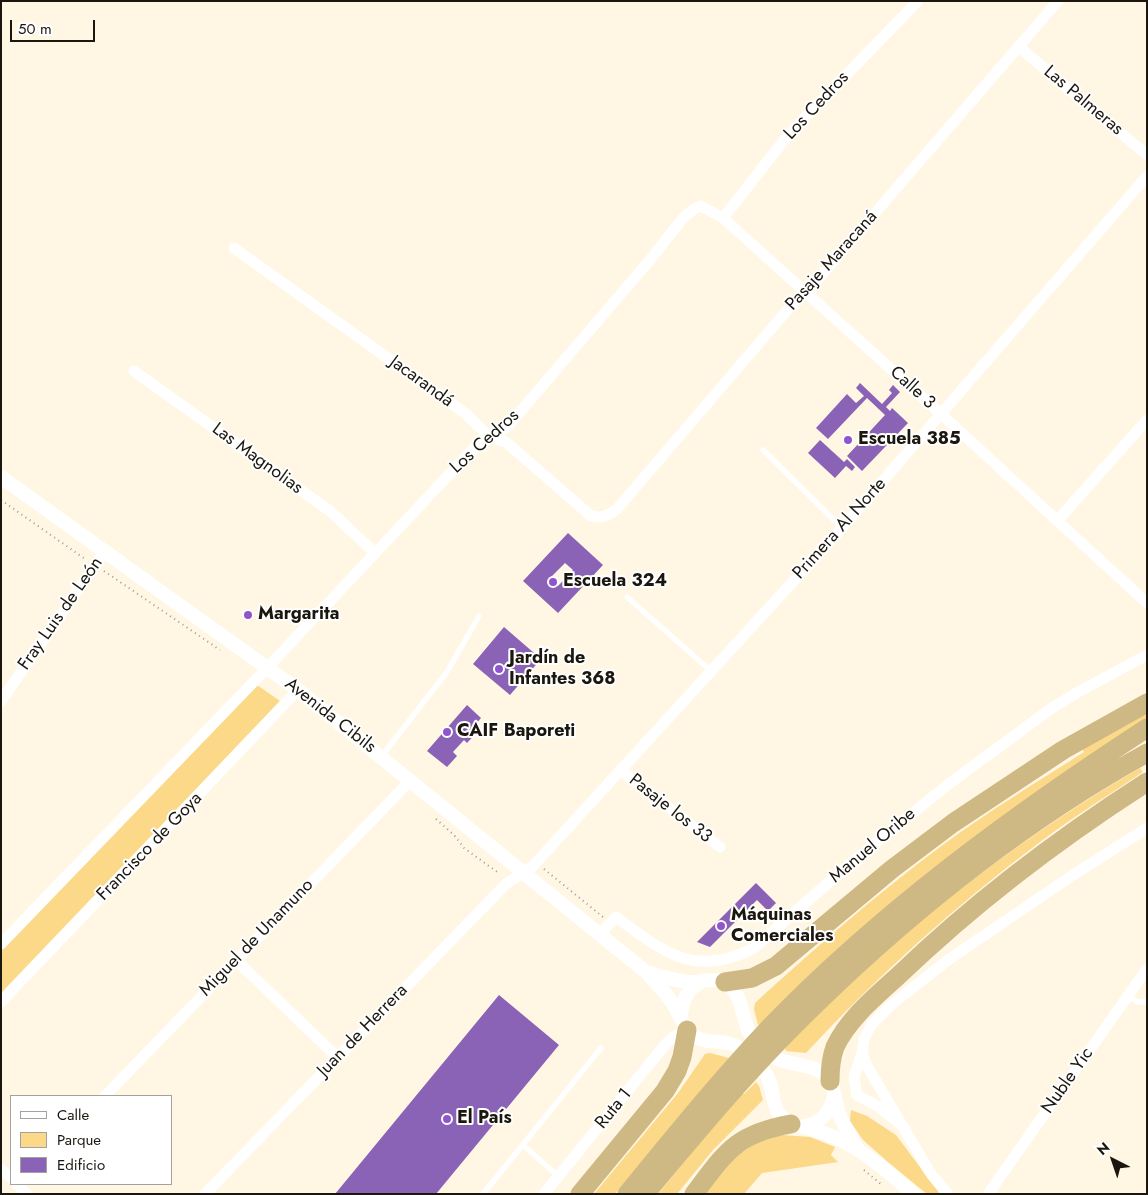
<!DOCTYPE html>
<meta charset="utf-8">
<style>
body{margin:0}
#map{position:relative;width:1148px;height:1195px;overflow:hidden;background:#fff6e3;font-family:Jost,sans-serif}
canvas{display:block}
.frame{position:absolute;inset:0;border:2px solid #1b170f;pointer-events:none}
.legend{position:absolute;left:10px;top:1095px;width:162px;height:90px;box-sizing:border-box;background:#fff;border:1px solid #a4a29f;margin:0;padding:6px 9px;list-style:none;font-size:15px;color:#1b170f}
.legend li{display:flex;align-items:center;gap:10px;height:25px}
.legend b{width:25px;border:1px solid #a4a29f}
.north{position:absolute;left:1088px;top:1135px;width:50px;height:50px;-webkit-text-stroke:4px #fff;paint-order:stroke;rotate:319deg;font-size:14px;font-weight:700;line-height:20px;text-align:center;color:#1b170f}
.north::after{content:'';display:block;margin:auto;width:18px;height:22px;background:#1b170f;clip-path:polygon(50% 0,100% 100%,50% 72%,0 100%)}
.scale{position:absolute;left:10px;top:20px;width:85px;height:22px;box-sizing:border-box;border:2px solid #1b170f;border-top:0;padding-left:6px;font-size:15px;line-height:18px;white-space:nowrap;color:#1b170f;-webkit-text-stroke:4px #fff;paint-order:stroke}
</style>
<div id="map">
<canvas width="1148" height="1195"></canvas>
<div class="frame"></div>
<ul class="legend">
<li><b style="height:6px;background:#fff"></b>Calle</li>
<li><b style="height:14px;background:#fbd989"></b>Parque</li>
<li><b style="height:14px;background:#8a63b6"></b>Edificio</li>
</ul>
<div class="north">N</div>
<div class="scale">50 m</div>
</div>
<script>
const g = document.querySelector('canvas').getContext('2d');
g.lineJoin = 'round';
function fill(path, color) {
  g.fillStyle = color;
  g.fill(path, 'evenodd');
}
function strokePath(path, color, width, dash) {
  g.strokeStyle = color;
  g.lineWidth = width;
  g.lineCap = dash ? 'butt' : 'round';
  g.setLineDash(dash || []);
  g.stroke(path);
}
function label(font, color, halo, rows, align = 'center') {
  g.font = font + ' Jost,sans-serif';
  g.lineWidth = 4;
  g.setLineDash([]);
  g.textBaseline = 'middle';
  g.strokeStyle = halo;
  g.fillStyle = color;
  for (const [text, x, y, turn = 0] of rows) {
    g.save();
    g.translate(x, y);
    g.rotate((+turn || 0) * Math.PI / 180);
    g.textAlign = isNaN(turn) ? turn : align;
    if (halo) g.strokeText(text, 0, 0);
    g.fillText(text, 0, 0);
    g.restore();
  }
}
const green = new Path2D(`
 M257 685 280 701 1 993V945Z
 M1147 711V719L765 1021 758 1025 754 1009 755 1003C816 947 878 893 944 844 989 811 1037 782 1084 752L1081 748Z
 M1140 768 1143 772C1107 796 1070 819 1036 845 954 907 876 977 806 1053L786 1051 785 1048 788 1043C825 1008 860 972 899 939 974 875 1054 818 1140 768Z
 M710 1053 729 1058 615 1194H594L678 1093 705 1054Z
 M756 1082 759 1086 763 1100 713 1150 677 1194H658L702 1140 742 1094H744Z
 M851 1110 867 1116 896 1135 940 1194H927L888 1162 863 1140 850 1121Z
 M782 1135 810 1137 835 1147 831 1155 838 1162 762 1173 744 1194H705L733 1158 757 1142Z`);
const building = new Path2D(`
 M860 383 882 404 892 393 889 390 893 385 900 392 886 407 890 411 892 408 908 423 862 471 847 456 885 415 867 398 828 439 816 428 847 394 856 403 864 396 856 388Z
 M820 440 844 462 847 459 855 467 852 471 846 466 835 478 808 453Z
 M568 533 603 565 558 613 523 581ZM565 563 573 570 558 586 550 578Z
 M504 627 541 659 510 695 473 664Z
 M467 705 481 718 476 724 481 728 467 743 464 740 453 752 457 756 447 767 427 751Z
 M756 883 776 903 768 911 757 900 710 947 697 942Z
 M499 995 559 1045 436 1194H335Z`);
const path = new Path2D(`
 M1 500 85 559
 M104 571 220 650
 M436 819 454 835 464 848 500 874
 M544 869 603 917
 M864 1170 882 1185`);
const service = new Path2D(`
 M763 450 842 528
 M627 597 711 671
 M381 757 447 672 479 616
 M1128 996 1138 1002H1147
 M523 1145 558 1176
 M483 1194 601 1048`);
const minor = new Path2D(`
 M1019 47 1147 155
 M723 218 789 134 918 1
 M234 248 466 414 490 437 506 442 591 516C602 519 609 515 617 509L790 307 806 293 1058 1
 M134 371 330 511 375 553
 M1057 521 1147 420
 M1 701 105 551
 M620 770 720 847
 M600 934 616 917C664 952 694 979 754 948L852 862 950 783 1052 708 1078 692 1147 655
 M1 944 268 667 476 446 507 427 650 260 683 218 694 209 701 206 723 218 941 414 1147 603
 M236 960 337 1057
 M1 1002 298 690
 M862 1053 867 1066 931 1174 948 1194
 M105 1096 410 781
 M905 1128 879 1107 857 1095 854 1077 862 1053 864 1039 872 1024 891 1005 948 960 1073 875 1147 828
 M1 1169 11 1178
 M17 1184 27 1194
 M205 1194 506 884 533 866 842 528 1147 176
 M544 1194 664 1046 673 1037 687 1030
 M988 1194 1147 969`);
const tertiary = new Path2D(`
 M1 477 298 690 646 972C655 982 664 991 671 1001 679 1012 683 1028 694 1036 705 1044 719 1040 731 1044 742 1047 756 1062 763 1070 778 1087 766 1110 790 1123 794 1126 800 1126 804 1127 817 1131 829 1134 840 1140 868 1153 891 1175 914 1194
 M646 972C661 976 676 982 691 982 702 982 714 977 725 983 745 993 740 1022 753 1039 759 1048 772 1058 783 1061 800 1066 820 1065 830 1081 835 1089 836 1105 839 1114 844 1126 851 1137 857 1148
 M681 1018C681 1001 687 990 702 981
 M803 1127C821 1123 829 1114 834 1097`);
const trunk = new Path2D(`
 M725 982 752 978 776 966 892 869 953 823 1063 750 1147 703
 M830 1081C830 1070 831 1058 835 1047 848 1019 875 997 898 976 974 903 1058 839 1147 782
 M580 1194 665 1091 677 1071 682 1057 687 1030
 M627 1194C673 1138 719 1081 769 1028 881 912 1012 816 1147 728
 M645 1194C700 1128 755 1062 817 1003 916 907 1026 820 1147 753
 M694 1194C726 1152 735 1134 791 1124`);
const markers = [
 [848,440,5,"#9055cc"],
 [553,582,5,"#9055cc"],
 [248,615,5,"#9055cc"],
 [499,669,5,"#9055cc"],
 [447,732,5,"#9055cc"],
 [721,926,5,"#9055cc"],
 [447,1119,5,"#9055cc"]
];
const streetNames = [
 ["Las Palmeras",1083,101,40],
 ["Los Cedros",817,106,-47],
 ["Pasaje Maracaná",832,261,-48],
 ["Jacarandá",421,382,36],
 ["Calle 3",912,388,42],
 ["Los Cedros",485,442,-42],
 ["Las Magnolias",257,459,36],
 ["Primera Al Norte",840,529,-48],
 ["Fray Luis de León",61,614,-55],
 ["Avenida Cibils",330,716,38],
 ["Pasaje los 33",670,809,38],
 ["Manuel Oribe",873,846,-40],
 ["Francisco de Goya",150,847,-46],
 ["Miguel de Unamuno",257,938,-46],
 ["Juan de Herrera",363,1031,-46],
 ["Nuble Yic",1068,1081,-55],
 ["Ruta 1",614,1109,-51]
];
const poiNames = [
 ["Escuela 385",858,440],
 ["Escuela 324",563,582],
 ["Margarita",258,615],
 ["Jardín de",509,659],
 ["Infantes 368",509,680],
 ["CAIF Baporeti",457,732],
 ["Máquinas",731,916],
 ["Comerciales",731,937],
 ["El País",457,1119]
];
fill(green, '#fbd989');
fill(building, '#8a63b6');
strokePath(path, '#a39c8d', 2, [1, 4]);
strokePath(service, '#fff', 5.5);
strokePath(minor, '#fff', 11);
strokePath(tertiary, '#fff', 14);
strokePath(trunk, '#ceb884', 19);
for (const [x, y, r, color] of markers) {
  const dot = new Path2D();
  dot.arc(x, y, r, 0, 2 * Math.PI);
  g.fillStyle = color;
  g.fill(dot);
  strokePath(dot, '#fff', 2);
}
label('18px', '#1b170f', '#fff', streetNames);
label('bold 18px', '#1b170f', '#fff', poiNames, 'left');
</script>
